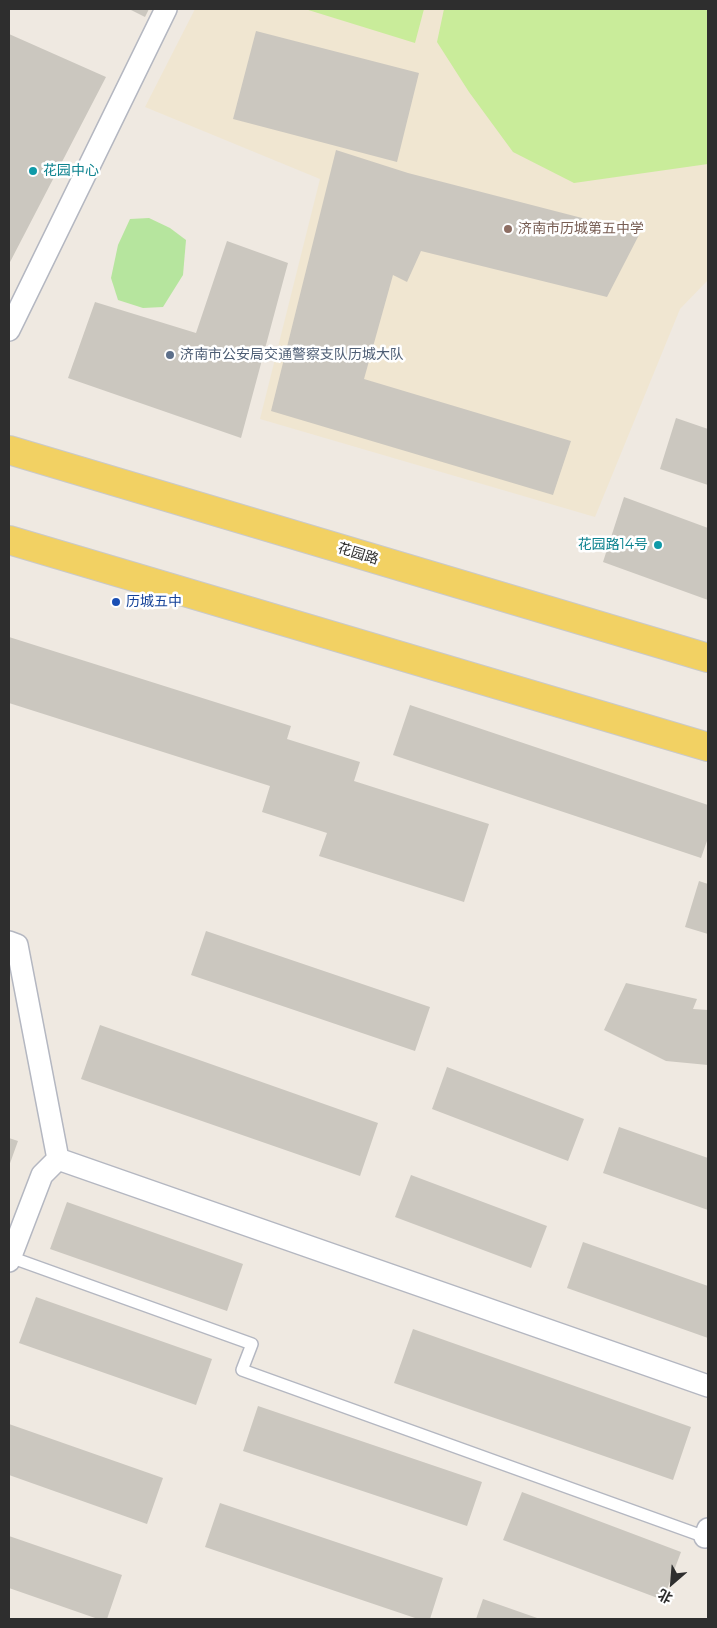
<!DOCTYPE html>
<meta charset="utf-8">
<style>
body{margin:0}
#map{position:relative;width:717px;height:1628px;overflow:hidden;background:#efe9e1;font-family:Montserrat,"Noto Sans SC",sans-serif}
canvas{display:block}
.frame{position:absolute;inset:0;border:10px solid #2e2e2e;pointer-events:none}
.north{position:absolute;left:647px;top:1558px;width:50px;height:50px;-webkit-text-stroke:4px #fff;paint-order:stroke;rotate:207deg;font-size:14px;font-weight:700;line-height:20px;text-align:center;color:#2e2e2e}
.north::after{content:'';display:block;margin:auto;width:18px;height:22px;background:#2e2e2e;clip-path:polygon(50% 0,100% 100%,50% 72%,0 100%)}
</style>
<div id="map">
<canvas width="717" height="1628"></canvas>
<div class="frame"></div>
<div class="north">北</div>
</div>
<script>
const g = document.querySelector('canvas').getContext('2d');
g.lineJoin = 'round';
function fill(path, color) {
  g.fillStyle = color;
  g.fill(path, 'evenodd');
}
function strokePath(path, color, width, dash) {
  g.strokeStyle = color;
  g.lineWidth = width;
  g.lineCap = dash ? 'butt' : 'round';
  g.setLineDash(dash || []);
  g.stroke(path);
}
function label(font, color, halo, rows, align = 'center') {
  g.font = font + ' Montserrat,"Noto Sans SC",sans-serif';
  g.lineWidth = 5;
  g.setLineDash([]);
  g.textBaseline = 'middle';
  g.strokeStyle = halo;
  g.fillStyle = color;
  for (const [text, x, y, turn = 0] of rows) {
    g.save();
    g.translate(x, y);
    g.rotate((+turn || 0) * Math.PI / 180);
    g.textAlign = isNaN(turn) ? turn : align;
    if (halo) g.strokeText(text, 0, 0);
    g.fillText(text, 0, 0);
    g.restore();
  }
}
const education = new Path2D(`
 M195 9H708V280L680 309 595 517 260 419 320 179 145 107Z`);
const green = new Path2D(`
 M149 218 170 228 186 240 183 275 163 307 143 308 118 300 111 278 118 245 130 219Z`);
const pitch = new Path2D(`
 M305 9H424L415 43Z
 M444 9H708V164L574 183 513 152 469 92 437 42Z`);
const building = new Path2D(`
 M129 9H149L145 17Z
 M256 31 419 73 397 162 233 119Z
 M9 34 106 77 9 264Z
 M336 150 408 173 640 233 607 297 421 251 407 282 393 275 364 379 571 441 553 495 271 411Z
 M227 241 288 263 241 438 68 378 95 302 196 333Z
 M676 418 708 429V485L660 469Z
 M624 497 708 528V600L603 562Z
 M9 637 291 726 287 739 360 762 354 781 489 824 464 902 319 856 327 833 262 812 270 786 9 703Z
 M410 705 708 805V838L701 858 393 755Z
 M699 881 708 884V934L685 927Z
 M206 931 430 1007 415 1051 191 975Z
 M626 983 697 999 693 1009 708 1010V1065L666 1061 604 1030Z
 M100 1025 378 1123 360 1176 81 1079Z
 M447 1067 584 1119 568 1161 432 1109Z
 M619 1127 708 1158V1210L603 1173Z
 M9 1138 18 1141 9 1166Z
 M411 1175 547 1226 531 1268 395 1217Z
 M67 1202 243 1264 227 1311 50 1249Z
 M583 1242 708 1286V1338L567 1288Z
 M36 1297 212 1359 196 1405 19 1343Z
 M413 1329 691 1427 673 1480 394 1383Z
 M258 1406 482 1482 467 1526 243 1451Z
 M9 1424 163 1478 147 1524 9 1475Z
 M522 1492 681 1552 663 1600 503 1540Z
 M220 1503 443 1578 430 1619H418L205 1547Z
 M9 1536 122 1575 107 1619H98L9 1588Z
 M483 1599 540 1619H476Z`);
const lane = new Path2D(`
 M10 1257 252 1344 242 1370 708 1538`);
const street = new Path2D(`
 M9 330 166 9
 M9 942 17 945 58 1159 708 1386
 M9 1261 42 1175 58 1159
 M705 1537 708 1529`);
const primary = new Path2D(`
 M9 450 708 658
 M9 540 708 747`);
const markers = [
 [33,171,5,"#0f9aa8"],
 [508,229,5,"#8d6e63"],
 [170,355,5,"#5c6f8a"],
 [658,545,5,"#0f9aa8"],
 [116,602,5,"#1a4fb4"]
];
const cultureNames = [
 ["花园中心",43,171],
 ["花园路14号",648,545,"right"]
];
const educationNames = [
 ["济南市历城第五中学",518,229]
];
const serviceNames = [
 ["济南市公安局交通警察支队历城大队",180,355]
];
const streetNames = [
 ["花园路",358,554,17]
];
const transitNames = [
 ["历城五中",126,602]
];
fill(education, '#f0e6d1');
fill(green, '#b6e59e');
fill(pitch, '#c9ec9a');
fill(building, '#cbc7bf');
strokePath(lane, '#b4b7c1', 14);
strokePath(street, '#b4b7c1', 24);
strokePath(primary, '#c9c9c9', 30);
strokePath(lane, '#fff', 11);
strokePath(street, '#fff', 21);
strokePath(primary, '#f2d163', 28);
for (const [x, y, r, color] of markers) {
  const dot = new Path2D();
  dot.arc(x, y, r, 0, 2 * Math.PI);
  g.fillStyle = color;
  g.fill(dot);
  strokePath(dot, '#fff', 2);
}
label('14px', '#0d838f', '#fff', cultureNames, 'left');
label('14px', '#785e54', '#fff', educationNames, 'left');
label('14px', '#4e5e75', '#fff', serviceNames, 'left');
label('14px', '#2e2e2e', '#fff', streetNames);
label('14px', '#164399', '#fff', transitNames, 'left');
</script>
